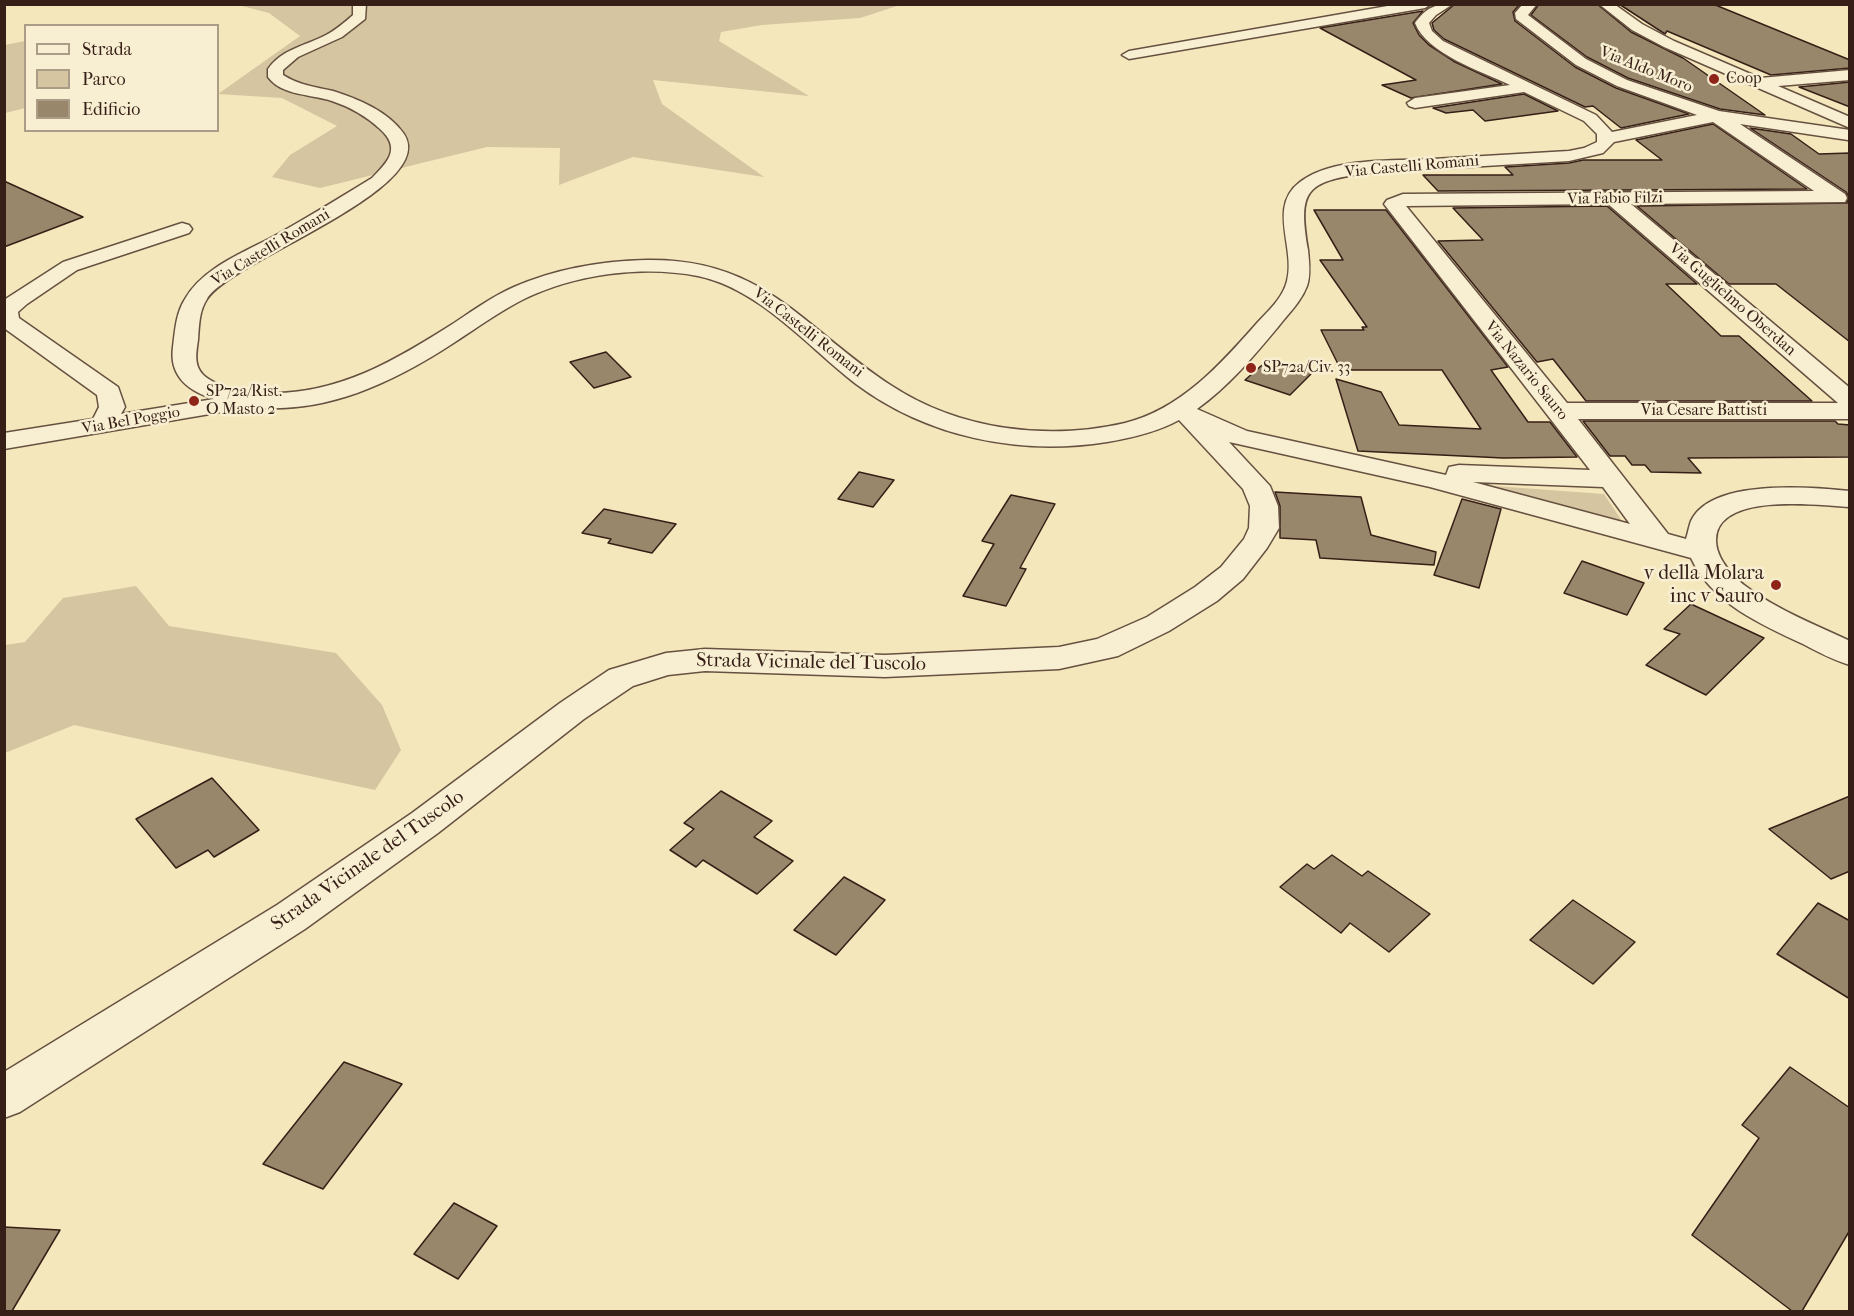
<!DOCTYPE html>
<style>
body{margin:0}
#map{position:relative;width:1854px;height:1316px;overflow:hidden;background:#f5e7bc;font-family:"IM FELL French Canon",serif}
canvas{display:block}
.frame{position:absolute;inset:0;border:6px solid #361f16;pointer-events:none}
.legend{position:absolute;left:24px;top:24px;width:195px;height:108px;box-sizing:border-box;background:#f8efd3;border:2px solid #aa9c87;margin:0;padding:8px 10px;list-style:none;font-size:18px;color:#361f16}
.legend li{display:flex;align-items:center;gap:12px;height:30px}
.legend b{width:30px;border:2px solid #aa9c87}
</style>
<div id="map">
<canvas width="1854" height="1316"></canvas>
<div class="frame"></div>
<ul class="legend">
<li><b style="height:8px;background:#f8efd3"></b>Strada</li>
<li><b style="height:16px;background:#d5c5a0"></b>Parco</li>
<li><b style="height:16px;background:#99876c"></b>Edificio</li>
</ul>
</div>
<script>
const g = document.querySelector('canvas').getContext('2d');
g.lineJoin = 'round';
function fill(path, color) {
  g.fillStyle = color;
  g.fill(path, 'evenodd');
}
function strokePath(path, color, width, dash) {
  g.strokeStyle = color;
  g.lineWidth = width;
  g.lineCap = dash ? 'butt' : 'round';
  g.setLineDash(dash || []);
  g.stroke(path);
}
function label(font, color, halo, rows, align = 'center') {
  g.font = font + ' "IM FELL French Canon",serif';
  g.lineWidth = 5;
  g.setLineDash([]);
  g.textBaseline = 'middle';
  g.strokeStyle = halo;
  g.fillStyle = color;
  for (const [text, x, y, turn = 0] of rows) {
    g.save();
    g.translate(x, y);
    g.rotate((+turn || 0) * Math.PI / 180);
    g.textAlign = isNaN(turn) ? turn : align;
    if (halo) g.strokeText(text, 0, 0);
    g.fillText(text, 0, 0);
    g.restore();
  }
}
const green = new Path2D(`
 M238 5H900L860 18 762 25 721 32 719 41 809 96 653 80 662 104 764 177 633 157 559 185 560 148 487 147 320 188 272 177 290 155 337 126 282 98 218 94 300 36 269 13Z
 M25 41V108L5 113V45Z
 M1481 485 1604 494 1622 521Z
 M136 586 169 626 336 653 382 705 401 750 375 790 74 725 5 753V645L25 642 63 598Z`);
const building = new Path2D(`
 M1455 4H1520L1513 12 1515 21 1575 67 1616 88 1689 114 1621 128 1593 106 1585 107 1444 39 1434 30 1432 23Z
 M1539 4H1597L1631 32 1683 58 1765 115 1720 109 1628 78 1587 57 1531 15Z
 M1619 4H1713L1850 60V68L1771 75 1667 31 1665 34Z
 M1423 11 1413 23 1419 35 1429 45 1455 62 1502 84 1411 98 1382 85 1416 80 1320 28Z
 M1850 82V107L1799 87Z
 M1524 94 1558 111 1485 121 1473 110 1446 113 1433 108Z
 M1713 124 1807 189 1438 191 1423 175H1513L1505 167 1569 163 1583 160H1662L1636 140Z
 M1750 128 1791 134 1819 154 1850 153V342L1776 284H1729L1637 206 1847 203 1849 197 1846 192Z
 M4 181 83 217 4 247Z
 M1607 206 1697 284H1666L1721 336H1739L1812 401H1586L1553 359 1537 362 1438 241 1483 240 1453 208Z
 M1314 210H1386L1508 367 1491 370 1528 422H1550L1577 457 1503 458 1358 451 1336 379 1381 392 1399 425 1481 429 1442 370H1341L1321 330H1364L1362 327H1367L1320 260H1343Z
 M606 352 631 377 594 388 570 362Z
 M1269 359 1313 372 1290 395 1245 380Z
 M1583 421H1835L1838 424 1850 425V457L1688 458 1701 473 1651 472 1645 465H1632L1625 456H1610Z
 M859 472 894 480 873 507 838 499Z
 M1275 492 1361 497 1371 535 1436 552 1434 565 1320 558 1316 540 1280 538V506Z
 M1011 495 1055 504 1020 568 1026 569 1006 606 963 596 994 544 982 541Z
 M1462 499 1501 509 1479 588 1434 575Z
 M604 509 676 524 652 553 608 543 611 539 582 533Z
 M1582 561 1644 583 1627 615 1564 593Z
 M1691 604 1764 638 1706 695 1646 665 1680 634 1664 629Z
 M212 778 259 830 214 857 208 850 176 868 136 819Z
 M721 791 772 821 754 837 793 861 757 894 703 860 696 867 670 850 694 829 684 823Z
 M1850 796V871L1831 879 1769 829Z
 M1332 855 1362 876 1368 871 1430 914 1389 952 1350 923 1341 933 1280 887 1307 864 1314 869Z
 M844 877 885 900 836 955 794 930Z
 M1573 900 1635 942 1593 984 1530 940Z
 M1818 903 1850 921V999L1777 954Z
 M344 1062 402 1084 323 1189 263 1164Z
 M1790 1067 1850 1108V1230L1802 1311H1792L1692 1235 1759 1138 1742 1125Z
 M454 1203 497 1226 458 1279 414 1254Z
 M4 1227 60 1230 12 1311H4Z`);
const minor = new Path2D(`
 M353 4H366L365 19 342 37 298 57 283 70V75C299 85 315 87 333 91 358 99 388 111 404 134 440 189 231 260 207 299 199 311 199 326 198 340 196 354 193 368 207 378 224 390 247 392 267 393 337 395 394 361 451 325 471 312 491 297 514 287 555 269 602 261 647 260 765 258 804 329 892 386 959 430 1048 441 1125 423 1181 409 1220 365 1257 323 1268 311 1283 298 1287 281 1296 248 1267 207 1300 182 1332 157 1394 161 1433 159 1478 156 1524 154 1569 151L1584 148 1597 142V134L1584 121 1524 92 1415 108 1409 106 1407 103 1415 98 1510 85C1481 71 1427 54 1415 23 1426 8 1434 4 1453 4L1436 15 1429 23 1432 31 1443 41 1596 115 1612 132 1697 115 1617 86 1576 65 1516 19 1515 13 1523 4H1537L1528 15 1586 59 1627 80 1719 111 1850 130 1848 140 1740 124 1845 194 1847 198 1845 202 1631 204 1850 388V419H1578L1668 534 1686 539C1688 533 1689 526 1691 521 1711 478 1811 487 1850 491V507C1818 505 1716 492 1716 540 1716 558 1731 574 1744 585 1775 609 1814 624 1850 641V665C1833 660 1818 652 1803 644 1760 624 1712 603 1691 558L1430 487 1229 442 1270 486 1278 506 1279 528 1267 548 1243 579 1217 601 1169 631 1118 656 1059 669 885 677 705 671 668 675 633 686 584 719 438 833 305 929 20 1112 4 1118V1072L277 905 412 813 560 703 609 670 666 653 705 649 885 655 1059 647 1097 639 1147 617 1195 587 1221 567 1244 539 1249 528 1250 506 1243 489 1179 420C1157 432 1131 438 1107 442 1019 456 927 437 856 384 808 347 760 289 698 276 642 265 575 274 524 299 500 311 478 327 455 342 394 382 326 415 251 407L4 449V433L93 419 99 407 97 395 4 328V300L63 262 182 223 189 225 192 229 189 233 77 270 27 304 18 312 19 318 118 387 125 407 121 414 214 399C188 391 169 376 173 347 175 331 176 313 185 299 204 266 246 252 278 234 310 216 341 197 372 178 389 161 401 148 380 129 366 116 350 107 332 101 311 94 282 96 268 77V69C282 49 305 46 326 35 336 30 345 22 353 15ZM1713 122 1814 191 1403 194 1387 200 1384 204 1590 470 1459 465 1449 467 1446 475 1247 431 1197 409C1229 386 1253 357 1278 327 1288 314 1301 302 1307 286 1311 275 1309 261 1308 250 1298 190 1305 182 1366 173L1569 161 1603 153 1614 142ZM1608 204 1838 403H1567L1406 206ZM1473 482 1603 487 1630 524Z
 M1399 4H1431L1425 8 1129 59 1122 55 1129 51Z
 M1599 4H1614L1642 24 1674 41 1760 78 1850 70V80L1778 86 1850 117V128L1664 47 1632 30Z`);
const markers = [
 [1714,79,6,"#8f2418"],
 [1251,368,6,"#8f2418"],
 [194,401,6,"#8f2418"],
 [1776,585,6,"#8f2418"]
];
const farStreetnames = [
 ["Via Aldo Moro",1646,70,22],
 ["Via Castelli Romani",1412,167,-5],
 ["Via Fabio Filzi",1615,199,-1],
 ["Via Castelli Romani",271,248,-31],
 ["Via Guglielmo Oberdan",1732,300,41],
 ["Via Castelli Romani",808,333,38],
 ["Via Nazario Sauro",1526,371,51],
 ["Via Cesare Battisti",1704,411],
 ["Via Bel Poggio",131,421,-10]
];
const farPoinames = [
 ["Coop",1726,79],
 ["SP72a/Civ. 33",1263,368],
 ["SP72a/Rist.",206,392],
 ["O Masto 2",206,410]
];
const poiNames = [
 ["v della Molara",1764,574],
 ["inc v Sauro",1764,597]
];
const streetNames = [
 ["Strada Vicinale del Tuscolo",811,663,1],
 ["Strada Vicinale del Tuscolo",368,861,-35]
];
fill(green, '#d5c5a0');
fill(building, '#99876c');
strokePath(building, '#361f16', 1.5);
strokePath(minor, '#665140', 3);
fill(minor, '#f8efd3');
for (const [x, y, r, color] of markers) {
  const dot = new Path2D();
  dot.arc(x, y, r, 0, 2 * Math.PI);
  g.fillStyle = color;
  g.fill(dot);
  strokePath(dot, '#f8efd3', 2);
}
label('16px', '#361f16', '#f8efd3', farStreetnames);
label('16px', '#361f16', '#f8efd3', farPoinames, 'left');
label('20px', '#361f16', '#f8efd3', poiNames, 'right');
label('20px', '#361f16', '#f8efd3', streetNames);
</script>
